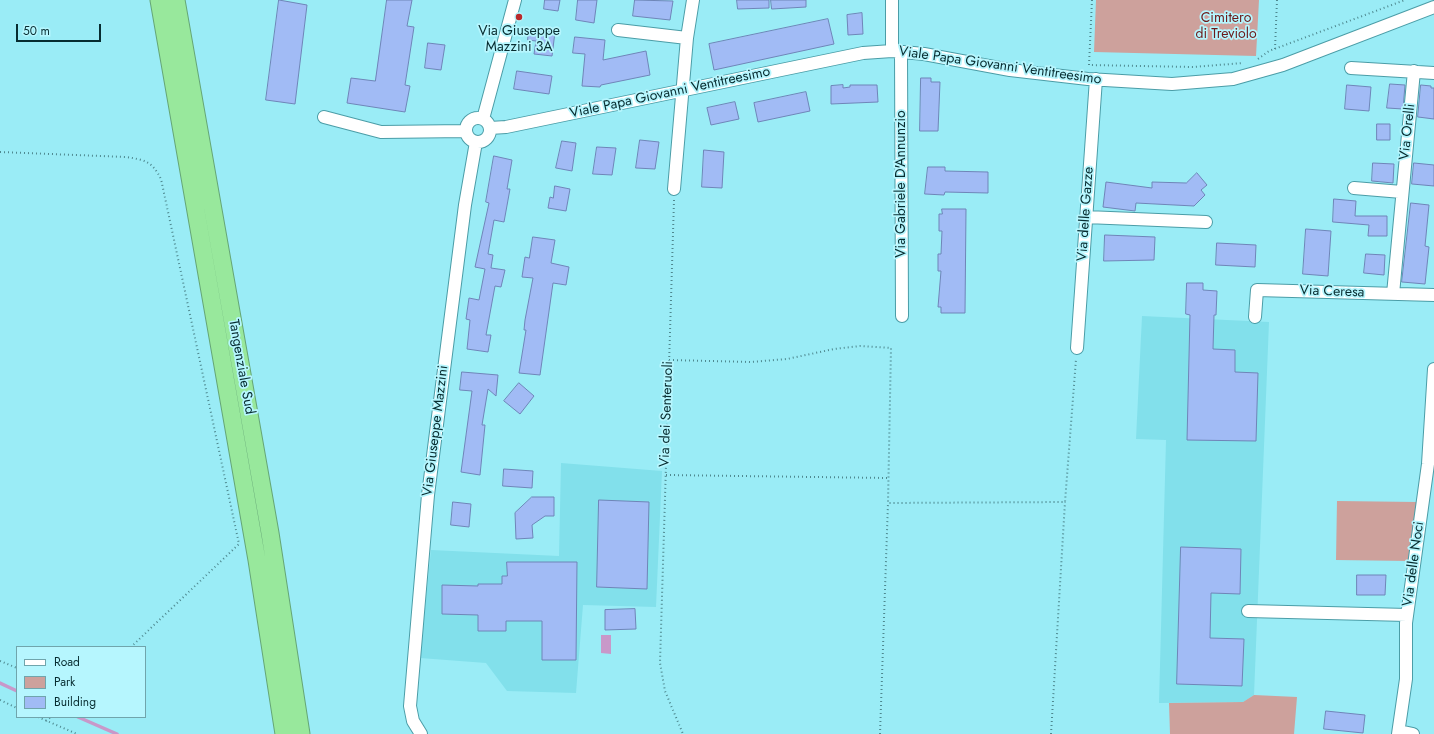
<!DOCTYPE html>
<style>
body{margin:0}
#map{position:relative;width:1434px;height:734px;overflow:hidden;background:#9aecf6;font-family:Jost,sans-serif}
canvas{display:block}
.legend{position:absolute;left:16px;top:646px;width:130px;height:72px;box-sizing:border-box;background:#b6f6fe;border:1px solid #70a5ac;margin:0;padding:5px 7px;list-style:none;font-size:12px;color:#072c30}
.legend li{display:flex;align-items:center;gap:8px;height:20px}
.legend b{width:20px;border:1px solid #70a5ac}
.scale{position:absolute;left:16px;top:24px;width:85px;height:18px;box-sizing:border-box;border:2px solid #072c30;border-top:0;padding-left:5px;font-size:12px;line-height:14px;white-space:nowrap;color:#072c30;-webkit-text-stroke:3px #b6f6fe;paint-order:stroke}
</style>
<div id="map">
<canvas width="1434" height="734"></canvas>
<ul class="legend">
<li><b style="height:5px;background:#fff"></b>Road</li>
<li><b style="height:11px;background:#cda19c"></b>Park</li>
<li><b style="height:11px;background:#a1bbf5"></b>Building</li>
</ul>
<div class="scale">50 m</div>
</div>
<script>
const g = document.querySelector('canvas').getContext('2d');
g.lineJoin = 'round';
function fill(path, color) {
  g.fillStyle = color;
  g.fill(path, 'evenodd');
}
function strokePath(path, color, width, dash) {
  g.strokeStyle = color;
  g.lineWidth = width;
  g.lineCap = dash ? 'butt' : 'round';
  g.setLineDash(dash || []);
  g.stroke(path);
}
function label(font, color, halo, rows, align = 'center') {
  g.font = font + ' Jost,sans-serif';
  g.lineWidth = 3.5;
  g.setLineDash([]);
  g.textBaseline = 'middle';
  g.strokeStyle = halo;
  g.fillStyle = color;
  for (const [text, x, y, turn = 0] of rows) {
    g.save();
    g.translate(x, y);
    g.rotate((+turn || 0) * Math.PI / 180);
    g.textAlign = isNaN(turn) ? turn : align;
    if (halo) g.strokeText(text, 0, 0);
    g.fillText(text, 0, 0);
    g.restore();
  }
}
const built = new Path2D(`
 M1142 316 1269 322 1254 695 1243 702 1159 703 1166 440 1136 439Z
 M561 463 662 471 656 607 583 605 576 693 507 691 486 663 420 658 431 550 559 556Z`);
const green = new Path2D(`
 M1096 0H1259L1256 56 1094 52Z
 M1337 501 1417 502 1409 561 1336 560Z
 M1254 695 1297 697 1294 734H1170L1169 703 1243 702Z`);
const water = new Path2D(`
 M601 635H611V654L601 653Z`);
const stream = new Path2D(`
 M0 683 17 691
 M78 717 117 734`);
const building = new Path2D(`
 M279 0 307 5 295 104 266 100Z
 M387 0H412L407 26 414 27 405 85 410 86 405 112 347 103 351 78 375 81Z
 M545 0H560L558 11 544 9Z
 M578 0H597L594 23 576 20Z
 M635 0 673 1 670 20 633 16Z
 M737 0H769V8L738 9Z
 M771 0H806V7L772 9Z
 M862 13 863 34 848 35 847 15Z
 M828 19 834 44 714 70 709 44Z
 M529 29 555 32 552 56 534 54 536 41 528 40Z
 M575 37 605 40 603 60 646 51 650 75 601 85 600 87 582 86 585 54 573 53Z
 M428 43 445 45 441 70 425 68Z
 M517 71 552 76 549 94 514 89Z
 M921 78H931V82H940L938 131H920Z
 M1390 84 1405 85 1403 109 1387 108Z
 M843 85V88L850 87V85H877L878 102 831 104V86Z
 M1347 85 1371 87 1369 111 1345 109Z
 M1421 85 1431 86V88H1434V119L1418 117Z
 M806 92 810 111 758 122 754 103Z
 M735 102 739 119 711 125 707 108Z
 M1377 124H1390V140H1377Z
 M640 140 659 142 655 169 636 168Z
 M562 141 576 143 572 171 556 168Z
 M597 147 616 148 612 175 593 174Z
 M704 150 724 152 722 188 702 187Z
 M494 156 512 160 507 189H510L504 222 494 220 488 254 493 255 491 268 505 270 501 287 495 286 486 335H491L488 352 467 349 470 320 466 319 469 298 479 300 485 269 475 267 489 203 486 202Z
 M1373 163 1394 164 1393 183 1372 181Z
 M1414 163 1434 165V186L1412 184Z
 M928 167H945V171L988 172V193L945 192 944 195 925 194Z
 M1197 173 1207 185 1201 190 1205 195 1194 206 1136 203 1135 211 1103 207 1106 182 1152 188V182L1186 183Z
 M555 186 570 189 566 211 548 208 550 197 553 198Z
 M1334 199 1356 201 1355 216H1387V236H1368L1369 225 1333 222Z
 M1411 203 1429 205 1425 246 1429 247 1425 284 1402 282Z
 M942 209H966L965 313H941V307H938L941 271H938V254H941L942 231H939V214H942Z
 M1306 229 1331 231 1328 276 1303 274Z
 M1105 235 1155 237 1154 260 1104 261Z
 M533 237 555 240 551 263 569 267 566 285 553 283 540 375 519 373 526 330H524L525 320 533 278 522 277 525 257 529 258Z
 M1217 243 1256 245 1255 267 1216 265Z
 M1366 254 1385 255 1384 275 1364 273Z
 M1187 283H1203V290L1217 291 1216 315H1214L1213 349 1235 350V372L1258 373 1256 441 1187 440 1190 315 1186 314Z
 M462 372 498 375 496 396 488 389 482 425H485L480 475 461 472 472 391 460 390Z
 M519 383 534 396 520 414 504 401Z
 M504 469 533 471 532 488 503 486Z
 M532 497H554V516H545L532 525 533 538 516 539 515 513Z
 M599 500 649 502 647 589 597 587Z
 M453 502 471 504 469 527 451 525Z
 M1181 547 1241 549 1240 594 1211 593 1210 638 1244 639 1242 686 1177 684Z
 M507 562H577L576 660H542V621H506V631H478V615L442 614V585L478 586V584H502V576H507Z
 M1357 575H1386L1385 595H1357Z
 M635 609 636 629 605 630V610Z
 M1326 711 1365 715 1363 733 1324 729Z`);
const path = new Path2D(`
 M1092 0 1089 65 1193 67 1243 63
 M1275 49 1277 0
 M1258 59 1269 51 1405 0
 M0 152 126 157C145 160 152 161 161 179L239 544 131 647
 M674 200 660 663 665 691 683 734
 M669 360 751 362 787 359 834 349 860 346 891 348 888 503 1065 502 1076 359
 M666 475 888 478
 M0 661 17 668
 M0 700 17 708
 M38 717 77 734
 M46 721 51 717
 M880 734 888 503
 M1051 734 1065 502`);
const minor = new Path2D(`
 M618 30 687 38
 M892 51V0
 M901 52 902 316
 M1351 68 1434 73
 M324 117 381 132 466 131
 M466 130a12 12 0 1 1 24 0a12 12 0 1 1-24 0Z
 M483 119 515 0
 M490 128 506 127 863 53 892 51 924 54 1010 70 1088 79 1172 84 1233 79 1283 65 1434 7
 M1354 188 1402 192
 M674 189 687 38 693 0
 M1086 217 1206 222
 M1393 294 1414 71
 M1255 317 1257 290 1434 295
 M1077 348 1096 79
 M1248 611 1407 615
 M1399 731 1413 734
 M421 734 413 721 410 706 428 495 465 205 476 142
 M1398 734 1406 679V623L1428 464 1434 369`);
const highway = new Path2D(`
 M159 0 257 560 284 734
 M176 0 270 533 301 734`);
const markers = [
 [519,17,4,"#b9292b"]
];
const parkNames = [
 ["Cimitero",1226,19],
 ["di Treviolo",1226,35]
];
const poiNames = [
 ["Via Giuseppe",519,32],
 ["Mazzini 3A",519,48]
];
const streetNames = [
 ["Viale Papa Giovanni Ventitreesimo",1000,66,8],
 ["Viale Papa Giovanni Ventitreesimo",670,93,-12],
 ["Via Orelli",1408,132,-84],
 ["Via Gabriele D'Annunzio",902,184,-90],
 ["Via delle Gazze",1086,214,-86],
 ["Via Ceresa",1332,292,2],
 ["Tangenziale Sud",241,367,80],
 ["Via dei Senteruoli",667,414,-88],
 ["Via Giuseppe Mazzini",436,431,-83],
 ["Via delle Noci",1414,564,-82]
];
fill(built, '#82e0eb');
fill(green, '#cda19c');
fill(water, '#c898c9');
strokePath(stream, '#c898c9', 3.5);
fill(building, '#a1bbf5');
strokePath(building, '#6f85b8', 1);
strokePath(minor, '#4b9da7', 14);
strokePath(highway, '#65a676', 19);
strokePath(path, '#4e888f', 2, [1, 3]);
strokePath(minor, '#fff', 12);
strokePath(highway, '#98e89c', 17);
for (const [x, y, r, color] of markers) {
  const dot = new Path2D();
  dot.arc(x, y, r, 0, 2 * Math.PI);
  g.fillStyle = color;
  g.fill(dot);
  strokePath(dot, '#b6f6fe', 1.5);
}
label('14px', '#6c1818', '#b6f6fe', parkNames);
label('14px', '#072c30', '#b6f6fe', poiNames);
label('14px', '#072c30', '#b6f6fe', streetNames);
</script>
